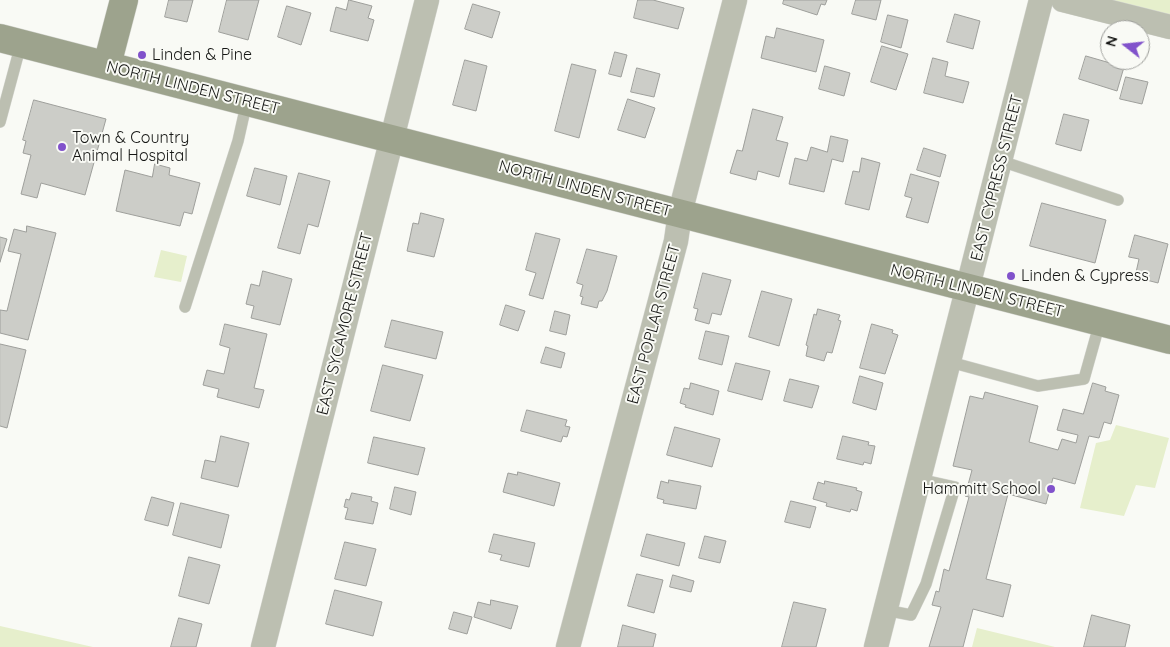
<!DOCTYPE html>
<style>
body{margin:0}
#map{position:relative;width:1170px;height:647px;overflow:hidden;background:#f9faf5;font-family:Quicksand,sans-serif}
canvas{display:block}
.north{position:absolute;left:1100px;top:20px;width:50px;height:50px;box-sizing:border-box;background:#f9faf5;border:1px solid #9e9f9b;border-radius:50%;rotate:286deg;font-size:14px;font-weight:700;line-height:20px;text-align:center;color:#151614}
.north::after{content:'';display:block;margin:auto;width:18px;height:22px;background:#8152cb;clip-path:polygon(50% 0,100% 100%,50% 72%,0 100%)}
</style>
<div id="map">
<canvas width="1170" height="647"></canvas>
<div class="north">N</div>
</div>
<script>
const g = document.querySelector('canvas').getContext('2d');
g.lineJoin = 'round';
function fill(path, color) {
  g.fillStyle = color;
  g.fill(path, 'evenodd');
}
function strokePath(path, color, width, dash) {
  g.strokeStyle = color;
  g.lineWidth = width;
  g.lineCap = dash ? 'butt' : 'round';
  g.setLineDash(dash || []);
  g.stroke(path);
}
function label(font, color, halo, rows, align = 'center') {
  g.font = font + ' Quicksand,sans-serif';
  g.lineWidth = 4;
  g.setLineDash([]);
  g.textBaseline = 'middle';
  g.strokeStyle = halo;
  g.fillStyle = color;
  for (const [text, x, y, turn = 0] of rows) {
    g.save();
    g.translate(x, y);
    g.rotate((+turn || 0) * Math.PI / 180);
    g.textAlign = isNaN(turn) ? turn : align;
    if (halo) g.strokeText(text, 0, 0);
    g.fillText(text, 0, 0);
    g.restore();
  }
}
const green = new Path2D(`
 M1104 0H1170V17Z
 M161 250 187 256 181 282 154 277Z
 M1116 425 1169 438 1155 488 1136 485 1124 516 1080 508 1096 443 1110 440Z
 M0 626 93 647H0Z
 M977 628 1055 647H972Z`);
const building = new Path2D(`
 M169 0H193L187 22 165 17Z
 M227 0H259L248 40 219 32Z
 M349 0 372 6 368 18 374 20 368 41 330 31 336 7 346 10Z
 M638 0H653L684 8 678 29 634 18Z
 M784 0H827L825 5 821 4 817 15 783 4Z
 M856 0H881L876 20 852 14Z
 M473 4 500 12 492 38 465 29Z
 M287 6 311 13 301 45 278 37Z
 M955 14 980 21 973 49 947 42Z
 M888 15 908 20 901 48 881 42Z
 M777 28 824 40 816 72 761 58 766 36 774 38Z
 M882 46 908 54 896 90 871 82Z
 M615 52 627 55 621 77 609 74Z
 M1086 56 1124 67 1117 91 1079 79Z
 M933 58 948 62 945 76 969 82 963 103 924 93Z
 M465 60 487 66 476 111 453 105Z
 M572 64 596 70 579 138 555 131Z
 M825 66 850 73 844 96 819 89Z
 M637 68 660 74 654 97 631 92Z
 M1126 77 1148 82 1142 104 1120 99Z
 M628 99 655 108 645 138 618 130Z
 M34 100 106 119 85 195 41 183 37 198 21 194 31 155 23 153 26 141 23 140Z
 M753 109 783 117 776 140 788 143 779 177 758 171 756 180 730 173 737 150 742 151Z
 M1064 114 1089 120 1081 151 1056 144Z
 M831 136 848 140 843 162 832 159 824 192 789 184 795 158 807 161 811 147 827 152Z
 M924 148 946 155 940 177 917 170Z
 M862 158 880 163 869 210 845 204 853 171 859 172Z
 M155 164 170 168 169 175 200 183 192 214 184 212 180 226 116 211 125 170 152 177Z
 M255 168 287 176 280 205 247 196Z
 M299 173 330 181 318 227 308 224 300 254 278 248Z
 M911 174 939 182 928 223 906 217 912 198 905 196Z
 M1042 203 1106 220 1095 263 1030 246Z
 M421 213 444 219 434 257 407 251 413 223 418 224Z
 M27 226 56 233 28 340 0 333V310L7 311 21 254 8 251 14 229 26 232Z
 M536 233 560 239 543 299 529 295 536 273 526 270Z
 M1135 235 1168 244 1158 283 1135 277 1139 259 1129 257Z
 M0 237 7 239 0 262Z
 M587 249 617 256 607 291 602 301H599L597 308 581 304 583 297 580 296 583 285 577 283Z
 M263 271 292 279 280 325 251 318 254 306 246 304 251 284 259 286Z
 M703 273 731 280 721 315 712 313 709 324 695 320 698 309 694 308Z
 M762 291 792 299 779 346 749 337Z
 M506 305 525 311 518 331 500 325Z
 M818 309 840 315 838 320 841 321 832 353 827 352 824 361 806 356 808 346 806 345 814 314 816 315Z
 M555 311 570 315 566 335 550 331Z
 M392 320 443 332 436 359 385 347Z
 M225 324 267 334 254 388 264 390 259 408 217 397 219 389 203 385 207 370 224 374 230 348 220 345Z
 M872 324 893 330 892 333 898 335 885 374 860 368Z
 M706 331 729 336 722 365 699 359Z
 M0 344 26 350 7 428 0 426Z
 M546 347 565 353 561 368 541 363Z
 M736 363 770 371 762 400 728 391Z
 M383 365 423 375 410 421 371 411Z
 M860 376 883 383 876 410 853 403Z
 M790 379 819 386 812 408 784 401Z
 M691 383 719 391 713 415 685 407 686 405 680 403 684 388 689 389Z
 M1093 383 1106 387 1105 391 1119 395 1111 424 1104 422 1099 438 1089 436 1075 484 1053 478 1046 504 1008 494 986 579 1011 585 1003 617 973 609 963 647H929L941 607 932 605 936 591 939 592 944 569 949 571 969 497 965 496 972 470 953 466 970 396 983 399 985 392 1038 406 1029 442 1058 450 1062 439 1076 443 1078 435 1057 430 1063 409 1083 414Z
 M527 410 567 420 565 426 570 427 567 437 563 436 561 442 521 431Z
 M675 427 720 439 712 467 667 455Z
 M221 436 249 443 238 487 201 478 205 460 215 462Z
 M843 436 869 442 868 445 875 446 871 464 864 462 863 465 837 459Z
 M374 437 425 448 418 475 368 463Z
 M518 472 560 483 554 506 503 492 508 473 517 475Z
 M669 480 701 486 696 509 663 503 664 500 657 498 661 481 668 483Z
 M825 481 857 488 856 490 862 492 857 511 851 509 850 512 826 506 827 503 813 499 818 482 824 484Z
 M395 487 416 492 411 515 390 509Z
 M352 493 372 497 371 501 378 503 373 524 345 519 348 508 344 507 346 499 349 500Z
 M152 497 174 503 168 526 145 520Z
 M791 501 816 507 810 528 785 522Z
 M181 503 229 515 221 548 173 535Z
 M494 534 535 543 529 567 500 560 502 555 489 552Z
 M647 534 685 543 679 566 641 556Z
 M705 536 726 541 720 563 699 558Z
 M345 542 376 549 366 586 335 579Z
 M189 557 220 565 209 604 179 596Z
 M637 574 663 580 654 613 628 606Z
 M673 575 694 581 691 592 670 587Z
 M335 590 382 602 373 636 326 624Z
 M491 600 518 606 511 629 474 617 478 602 490 605Z
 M794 602 826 609 816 647H782Z
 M454 612 472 617 467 634 449 629Z
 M1092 615 1130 625 1125 647H1084Z
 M179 618 202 624 196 647H171Z
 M623 625 656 634 653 647H618Z`);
const lane = new Path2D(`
 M0 122 21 44
 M1001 161 1118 200
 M185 307 238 141 247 101
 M950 362 1038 386 1084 379 1100 322
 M885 610 911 615 926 584 955 487 919 479`);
const street = new Path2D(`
 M1063 0 1170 27
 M263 647 427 0
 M568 647 676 241 680 213 735 0
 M876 647 1041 0`);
const secondary = new Path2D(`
 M0 38 1170 340
 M107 65 124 0`);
const markers = [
 [142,55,5,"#8152cb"],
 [62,147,5,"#8152cb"],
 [1011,276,5,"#8152cb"],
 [1051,489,5,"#8152cb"]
];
const poiNames = [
 ["Linden & Pine",152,55],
 ["Town & Country",72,138],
 ["Animal Hospital",72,156],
 ["Linden & Cypress",1021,276],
 ["Hammitt School",1041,489,"right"]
];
const streetNames = [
 ["NORTH LINDEN STREET",193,88,14],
 ["EAST CYPRESS STREET",997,178,-76],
 ["NORTH LINDEN STREET",585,189,15],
 ["NORTH LINDEN STREET",977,291,14],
 ["EAST SYCAMORE STREET",345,324,-76],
 ["EAST POPLAR STREET",654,324,-75]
];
fill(green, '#e6efcc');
fill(building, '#cccdc8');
strokePath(building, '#9e9f9b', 1);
strokePath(lane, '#d5d6d1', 12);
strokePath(street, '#d5d6d1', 25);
strokePath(secondary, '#d5d6d1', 29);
strokePath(lane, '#bcbfb1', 11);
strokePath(street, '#bcbfb1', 24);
strokePath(secondary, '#9da38d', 28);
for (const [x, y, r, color] of markers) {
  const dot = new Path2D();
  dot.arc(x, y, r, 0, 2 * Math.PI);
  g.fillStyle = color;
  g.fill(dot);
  strokePath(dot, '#f9faf5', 2);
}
label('16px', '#151614', '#f9faf5', poiNames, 'left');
label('16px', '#151614', '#f9faf5', streetNames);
</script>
